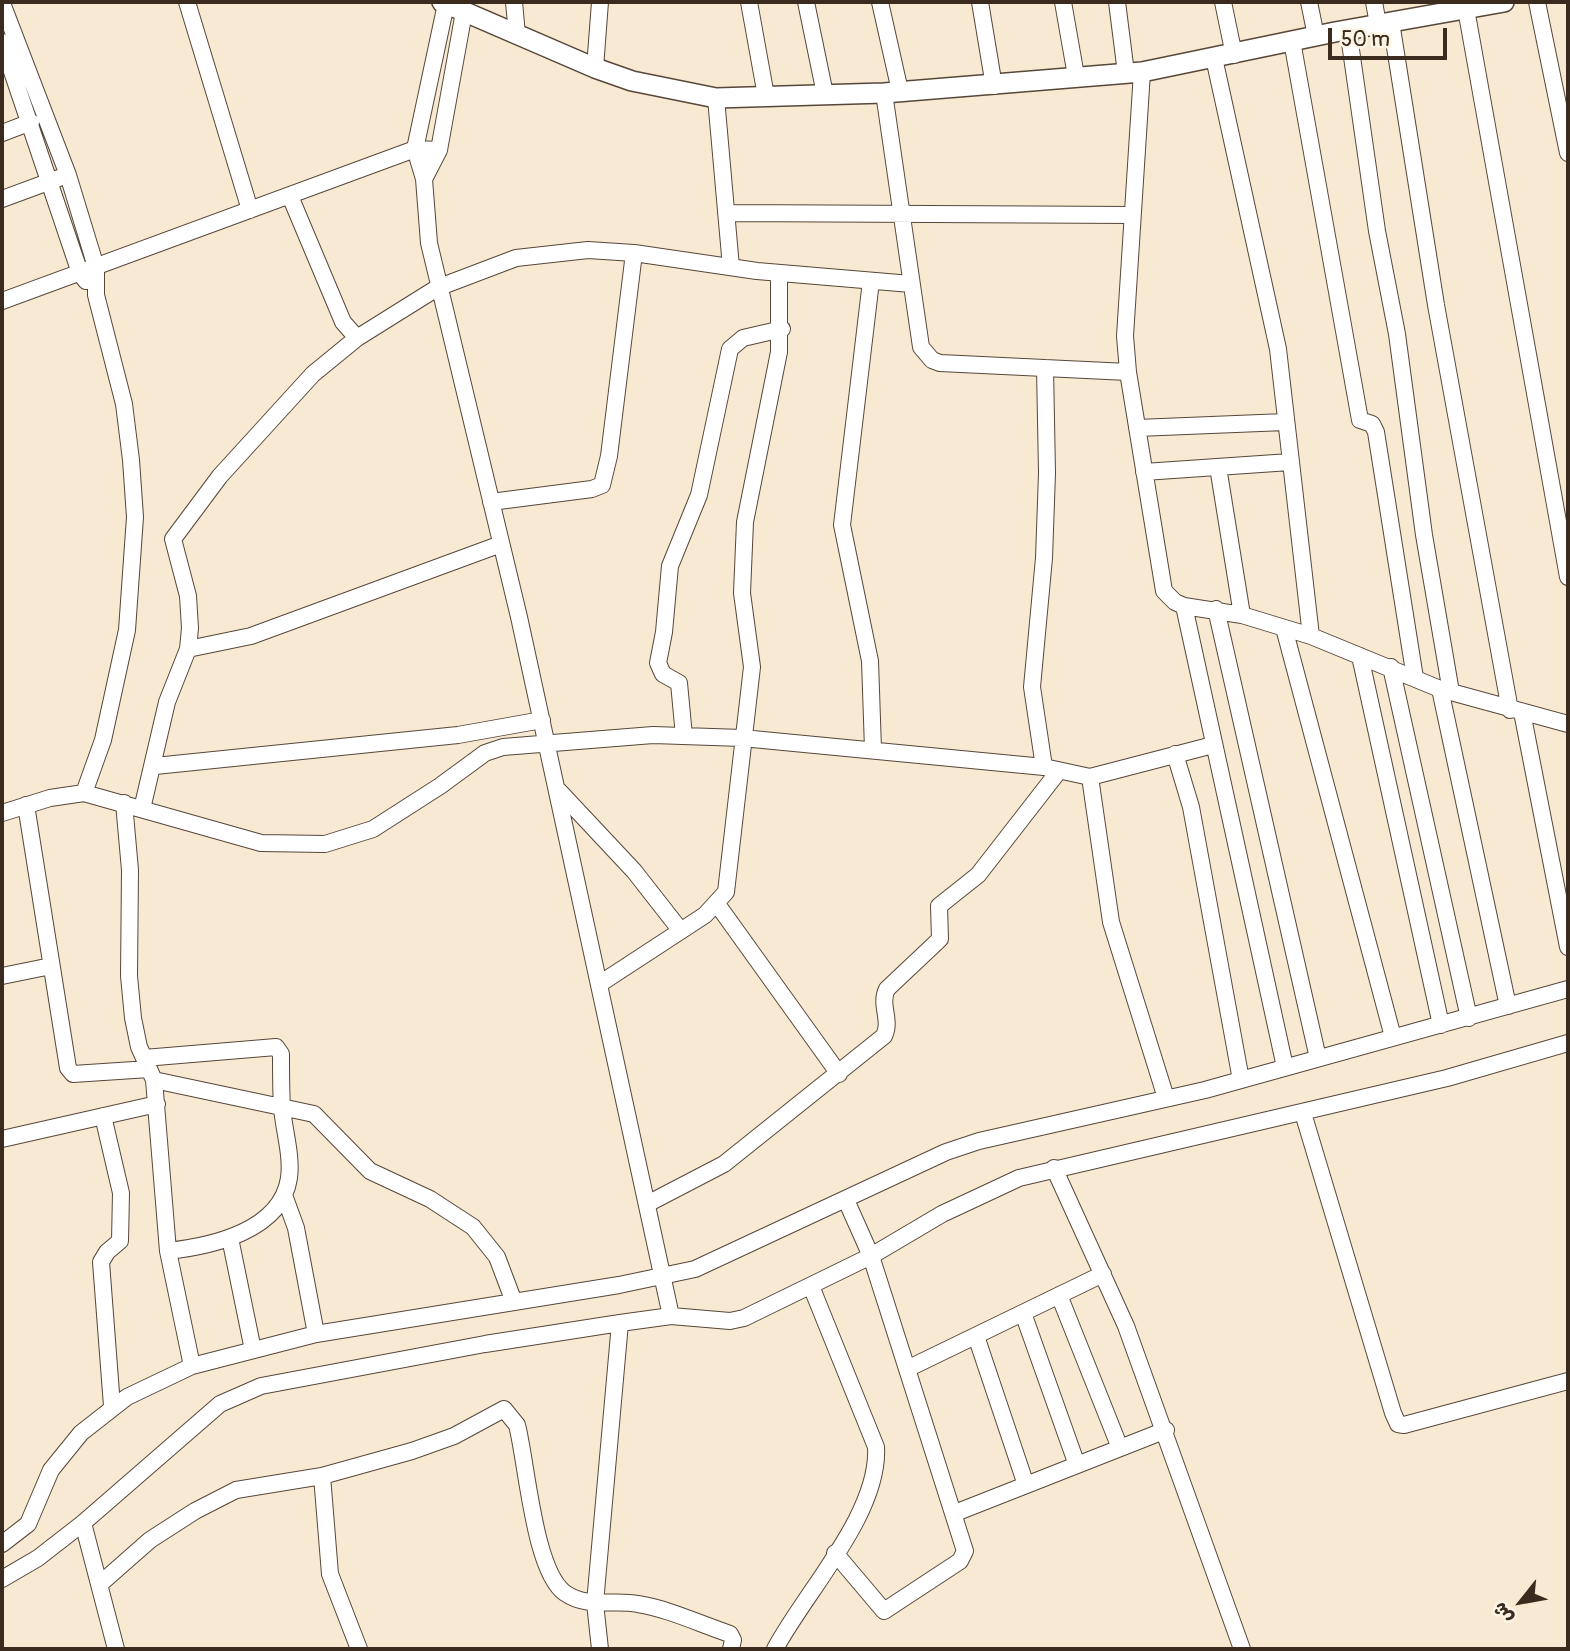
<!DOCTYPE html>
<meta charset="utf-8">
<style>
body{margin:0}
#map{position:relative;width:1570px;height:1651px;overflow:hidden;background:#f8e9d3;font-family:Pangolin,"Playpen Sans Arabic",sans-serif}
canvas{display:block}
.frame{position:absolute;inset:0;border:4px solid #3b2a1e;pointer-events:none}
.north{position:absolute;left:1486px;top:1567px;width:70px;height:70px;-webkit-text-stroke:5px #fcf5e5;paint-order:stroke;rotate:239deg;font-size:19px;font-weight:700;line-height:28px;text-align:center;color:#3b2a1e}
.north::after{content:'';display:block;margin:auto;width:24px;height:32px;background:#3b2a1e;clip-path:polygon(50% 0,100% 100%,50% 72%,0 100%)}
.scale{position:absolute;left:1328px;top:28px;width:119px;height:32px;box-sizing:border-box;border:4px solid #3b2a1e;border-top:0;padding-left:9px;font-size:21px;line-height:24px;white-space:nowrap;color:#3b2a1e;-webkit-text-stroke:5px #fcf5e5;paint-order:stroke}
</style>
<div id="map">
<canvas width="1570" height="1651"></canvas>
<div class="frame"></div>
<div class="north">ش</div>
<div class="scale">50 m</div>
</div>
<script>
const g = document.querySelector('canvas').getContext('2d');
g.lineJoin = 'round';
function strokePath(path, color, width, dash) {
  g.strokeStyle = color;
  g.lineWidth = width;
  g.lineCap = dash ? 'butt' : 'round';
  g.setLineDash(dash || []);
  g.stroke(path);
}
const minor = new Path2D(`
 M187 2 250 210
 M514 2 517 35
 M749 2 766 96
 M806 2 825 94
 M880 2 900 91
 M980 2 994 86
 M1063 2 1076 76
 M1117 2 1126 73
 M1223 2 1234 55
 M1309 2 1316 36
 M1374 2 1378 24
 M1537 2 1568 153
 M2 3 68 175 96 267V295L124 404 131 460 135 517 127 630 103 740 84 793
 M446 4 415 149 424 179 429 243 519 617 671 1316
 M1466 9 1568 577
 M1391 22 1436 305 1510 710
 M1348 29 1377 231 1397 334 1424 535 1451 692
 M1292 41 1360 420 1372 424 1376 432 1415 678
 M2 42 80 273 86 281
 M1214 58 1278 349 1311 636
 M595 68 600 2
 M1142 72 1125 336 1128 372 1164 591 1175 602 1184 606 1242 615 1311 636 1440 689 1568 724
 M884 93 921 347 932 360 940 363 1128 372
 M716 98 731 267
 M2 133 31 122
 M424 179 439 150 464 12
 M290 196 343 322 357 338
 M2 199 59 178
 M726 213 1132 215
 M871 281 842 525 870 661 873 749
 M2 301 415 149 439 150
 M1137 428 1285 422
 M1218 467 1242 615
 M1144 472 1290 462
 M491 502 592 489 602 485 609 456 634 253
 M1184 606 1285 1067
 M1216 609 1318 1058
 M1284 628 1393 1037
 M188 649 251 636 501 544
 M1360 656 1441 1025
 M1391 667 1469 1018
 M1440 689 1508 1006
 M1522 712 1568 947
 M684 736 679 683 663 674 658 663 664 632 670 566 699 495 730 349 743 338 782 329
 M1175 754 1191 807 1241 1080
 M155 766 458 735 542 720
 M1044 767 1032 687 1044 558 1047 473 1045 368
 M1090 777 1111 922 1166 1098
 M559 791 634 871 681 931
 M124 803 130 870 129 976 133 1018 139 1047 154 1080 168 1251 192 1366
 M26 805 68 1068 73 1074 149 1069
 M142 809 167 702 188 649 190 628 188 596 173 539 220 476 313 374 357 338 437 288 516 258 588 250 634 253 757 271 911 284
 M2 813 50 798 84 793 261 843 325 844 373 829 440 786 485 753 503 747 653 735 742 738 1044 767 1090 777 1213 745
 M717 904 839 1074
 M2 976 51 966
 M601 983 705 915 726 892 752 667 742 593 745 522 779 352V273
 M144 1058 276 1047 281 1054C281 1072 281 1090 282 1108 284 1131 292 1155 289 1178 281 1231 212 1246 168 1251
 M154 1080 314 1114 370 1171 430 1199 473 1227 497 1257 514 1302
 M1303 1113 1393 1413 1398 1424 1404 1425 1568 1381
 M103 1116 121 1193 120 1241 107 1252 101 1262 112 1406
 M2 1139 157 1104
 M1054 1168 1126 1326 1242 1649
 M284 1195 296 1228 316 1334
 M649 1203 724 1164 884 1036C892 1020 879 1005 887 989L940 939 939 906 978 875 1058 772
 M230 1238 253 1350
 M1059 1295 1120 1448
 M1023 1313 1077 1465
 M976 1336 1026 1485
 M907 1369 1103 1274
 M322 1476 330 1574 359 1649
 M955 1513 1166 1430
 M83 1523 116 1649
 M2 1544 28 1524 51 1470 81 1433 127 1397 192 1366 316 1334 619 1285 695 1269 946 1152 979 1141 1205 1090 1568 989
 M835 1553 884 1611 960 1561 965 1551 871 1256 846 1200
 M2 1579 38 1558 83 1523 220 1404 261 1386 485 1344 620 1323 671 1316 730 1321 744 1318 871 1256 942 1214 1019 1178 1447 1078 1568 1043
 M100 1584 150 1540 195 1511 236 1490 322 1476 412 1451 454 1436 504 1409 517 1425C527 1464 534 1571 565 1593 588 1609 614 1599 638 1604 669 1609 700 1624 730 1634L733 1640 731 1649
 M600 1649 595 1603 620 1323
 M775 1649C806 1591 880 1513 876 1447L811 1286`);
const tertiary = new Path2D(`
 M442 2 595 68 632 81 716 98 884 93 1142 72 1335 32 1504 2`);
strokePath(minor, '#574739', 18);
strokePath(tertiary, '#574739', 22);
strokePath(minor, '#fff', 16);
strokePath(tertiary, '#fff', 19);
</script>
